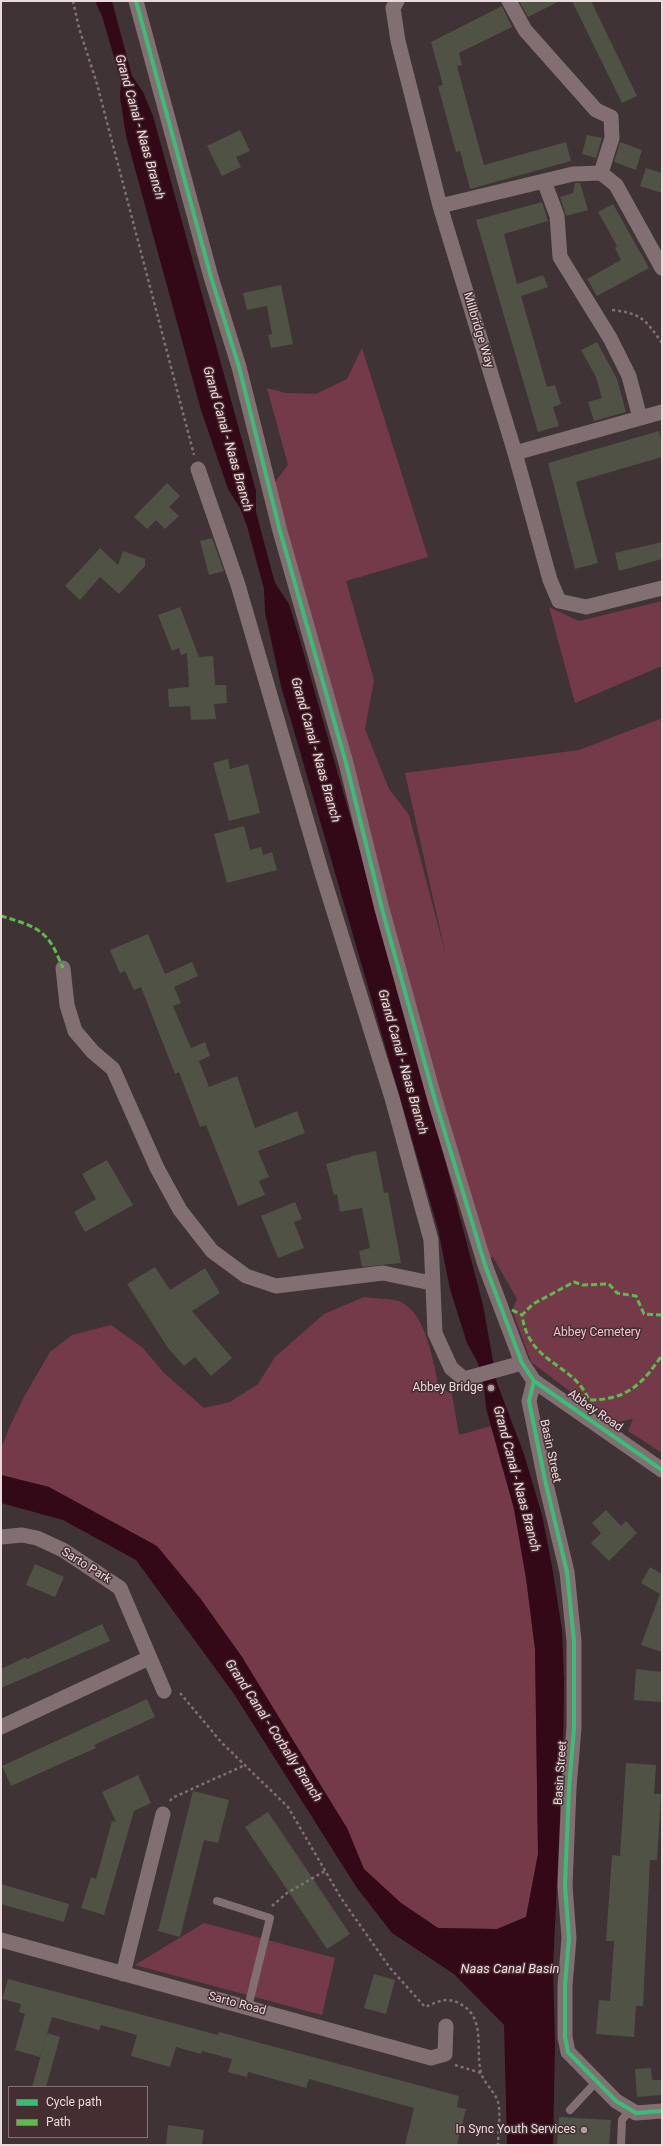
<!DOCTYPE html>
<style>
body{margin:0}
#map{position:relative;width:663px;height:2146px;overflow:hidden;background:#3f3336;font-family:Roboto,sans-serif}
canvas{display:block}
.frame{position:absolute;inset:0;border:2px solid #e9dadc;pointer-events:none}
.legend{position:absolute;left:8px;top:2086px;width:140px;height:52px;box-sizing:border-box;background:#442e32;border:1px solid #867376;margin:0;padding:5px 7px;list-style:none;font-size:12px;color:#e9dadc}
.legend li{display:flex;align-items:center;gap:8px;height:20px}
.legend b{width:20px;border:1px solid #867376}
</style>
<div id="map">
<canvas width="663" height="2146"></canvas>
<div class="frame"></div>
<ul class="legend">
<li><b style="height:5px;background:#3abd76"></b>Cycle path</li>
<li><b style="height:5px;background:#5cbc4b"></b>Path</li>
</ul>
</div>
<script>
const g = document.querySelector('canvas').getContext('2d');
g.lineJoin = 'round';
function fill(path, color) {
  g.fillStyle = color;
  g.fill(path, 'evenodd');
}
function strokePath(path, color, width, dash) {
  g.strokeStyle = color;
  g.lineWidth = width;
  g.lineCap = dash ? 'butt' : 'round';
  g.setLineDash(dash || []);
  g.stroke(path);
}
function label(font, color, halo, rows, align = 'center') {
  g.font = font + ' Roboto,sans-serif';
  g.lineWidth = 3;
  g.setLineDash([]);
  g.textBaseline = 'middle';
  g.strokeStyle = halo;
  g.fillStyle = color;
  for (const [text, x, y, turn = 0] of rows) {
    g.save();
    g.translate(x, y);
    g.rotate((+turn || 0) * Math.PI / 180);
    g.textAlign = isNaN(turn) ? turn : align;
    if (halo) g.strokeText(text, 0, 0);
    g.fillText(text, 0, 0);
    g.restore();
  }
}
const green = new Path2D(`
 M362 348 428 557 346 581 374 680 365 729 389 789 409 815 446 956 405 773 579 750 660 719 662 729V1453L628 1431 633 1419 612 1423 531 1362 512 1310 517 1299 493 1257 478 1262 275 482 288 465 267 388 286 393 316 394 347 379Z
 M662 601V666L575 703 549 607 579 621Z
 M364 1297C374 1299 386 1298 395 1300 426 1307 433 1362 439 1388L452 1394 459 1435 491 1426 514 1509 526 1578 535 1649 538 1854 526 1917 497 1929 438 1928 401 1903 364 1869 347 1828 316 1781 242 1657 200 1598 49 1487 1 1475V1449L10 1426 25 1395 50 1352 72 1335 111 1325 143 1348 164 1373 204 1408 230 1402 258 1384 275 1357 324 1314Z
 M204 1923 335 1958 322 2015 135 1965Z`);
const water = new Path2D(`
 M95 1H112L132 76 143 92 153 116 256 491V512L272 572 275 583 289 604 300 640 412 1034 483 1305 497 1383 524 1454 542 1515 552 1566 562 1630 564 1681 563 1754 553 1968 555 2044 553 2145H507L504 2025 454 1974 392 1933 357 1888 234 1694 136 1560 63 1520 1 1503V1475L49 1487 157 1546 200 1598 242 1657 347 1828 364 1869 401 1903 438 1928 497 1929 526 1917 538 1854 535 1649 526 1578 514 1509 486 1408 484 1386 478 1363 467 1343 450 1289 438 1229 281 686 265 612 264 589 247 526 240 508 228 489 201 410 126 136 120 97 121 81 102 16Z`);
const building = new Path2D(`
 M519 1H560L528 17Z
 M572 1H591L637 96 622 103Z
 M502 6 512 27 459 53 462 65 457 66 484 165 566 142 571 161 470 189 460 151 456 152 438 86 443 85 431 42Z
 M240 130 250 151 236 157 241 167 222 176 207 146Z
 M587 135 602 138 596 158 582 154Z
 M620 142 642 150 636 170 614 162Z
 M646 168 662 173V193L640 186Z
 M575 183H580L588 210 566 216 560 197 573 193Z
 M542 202 548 221 504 234 517 284 543 275 548 287 521 296 547 387 555 385 561 404 553 407 559 426 538 432 476 220Z
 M613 204 649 268 597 296 587 279 621 260 615 248 617 246 598 212Z
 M281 285 293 344 271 348 268 335 272 334 267 306 247 310 243 293Z
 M597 342 617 379 626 412 594 421 588 402 602 398 596 377 581 350Z
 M659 431 662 442V457L576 482 598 563 575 569 548 463Z
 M167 483 180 496 169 507 179 516 165 529 156 520 147 529 134 517Z
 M212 538 224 571 209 575 200 541Z
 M662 542V559L619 571 615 553Z
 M100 548 118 565 123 551 145 559V566L119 594 100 577 80 600 65 586Z
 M180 607 199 657 213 656 215 685H226L227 703 214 704 216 719 191 720 190 706 169 707 168 689 189 687 187 653 181 655 179 648 172 651 158 615Z
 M228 759 230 769 248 764 260 813 229 821 213 763Z
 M244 826 250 850 261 847 263 855 272 852 277 870 227 883 214 834Z
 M148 934 165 974 192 962 198 976 174 987 181 1003 173 1006 191 1048 205 1042 210 1056 199 1061 209 1087 237 1076 255 1128 297 1111 305 1133 258 1151 269 1177 259 1181 265 1195 238 1206 206 1125 200 1127 179 1072 175 1074 141 987 134 990 125 971 120 973 110 950Z
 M376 1151 384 1193 388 1192 401 1263 362 1267 359 1251 370 1248 362 1208 340 1212 337 1194 334 1195 326 1164 351 1157V1156Z
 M107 1160 133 1205 85 1232 74 1212 96 1199 82 1174Z
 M295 1202 302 1219 294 1222 304 1248 278 1258 261 1216Z
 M155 1267 170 1290 205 1268 220 1293 192 1311 232 1358 211 1376 195 1357 184 1366 168 1348 127 1284Z
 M606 1510 621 1526 626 1521 637 1533 609 1561 591 1543 601 1533 592 1523Z
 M35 1564 64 1577 55 1597 26 1585Z
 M650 1567 662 1574V1652L641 1645 660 1594 641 1583Z
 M102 1624 110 1641 1 1688V1669L26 1657 27 1659Z
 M636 1669 662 1672V1702L634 1700Z
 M147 1699 155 1717 94 1745 96 1748 11 1786 2 1766Z
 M626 1763 656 1765 654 1794H661L657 1860H650L643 2006H636L634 2037 596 2034 599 2000 610 2001 614 1941H606L612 1855 620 1856Z
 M138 1775 151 1803 134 1811 104 1915 81 1908 91 1877 96 1879 112 1821 116 1822 102 1792Z
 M193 1791 229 1800 218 1843 204 1840 180 1937 158 1931Z
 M268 1812 350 1934 327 1949 245 1827Z
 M1 1884 69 1904 64 1922 1 1904Z
 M374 1974 395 1980 386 2014 364 2008Z
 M8 1979 218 2035 219 2032 459 2096 457 2107 466 2109 457 2145H405L414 2108 309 2079 306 2088 248 2072 247 2077 228 2072 232 2059 202 2051 201 2054 176 2047 170 2067 131 2056 137 2035 101 2025 99 2030 52 2017 40 2057 15 2050 25 2014 19 2012 21 2004 2 1999Z
 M47 2033 60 2037 46 2087H32Z
 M651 2068 652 2080H662V2095L637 2097 635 2069Z
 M559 2117 611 2120 609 2145H557Z
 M168 2125 204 2130 202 2145H166Z`);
const path = new Path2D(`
 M73 1 79 28 97 84 194 455
 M612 310C641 313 646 320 662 343
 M180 1693 222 1743 288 1807 341 1898 390 1968 425 2007C439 2001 448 1996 462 2005 486 2019 475 2050 481 2073 484 2083 495 2092 498 2102 501 2112 498 2134 498 2145
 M170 1801 172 1798 245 1765
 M272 1906 287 1893 325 1871
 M455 2065 481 2073`);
const service = new Path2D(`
 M217 1901 270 1918 248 2007
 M570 2110 597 2081
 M621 2145 622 2120 629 2111`);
const minor = new Path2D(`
 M136 1 211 277 239 367 280 531 346 763 382 909 435 1100 485 1265 522 1363 534 1381 662 1470
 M397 1 393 8 398 41 440 206 515 453 550 580 559 601 586 607 662 588
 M509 1 525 30 596 110 611 117 612 138 601 173
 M544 181 557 216 560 257 610 338 629 376 640 418
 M440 206 573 174 601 173 616 185 662 268
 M515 453 662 412
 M198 469 238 585 321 870 392 1098 431 1240 435 1333 451 1368 464 1379 522 1363
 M63 968 67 1005 75 1031 93 1052 113 1069 157 1168 180 1210 212 1251 246 1276 276 1286 383 1273 431 1283
 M534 1381 529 1401 545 1480 567 1572 574 1641V1728L569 1788 565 1886 569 1938 565 1986V2037L568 2052 616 2101 636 2113 662 2111
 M1 1537 22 1535 37 1538 63 1550 120 1588 164 1691
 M1 1727 149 1658
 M1 1940 431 2058 445 2054 446 2026
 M123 1974 163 1814`);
const quiet = new Path2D(`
 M1 916C14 920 34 925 44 935 53 943 58 957 63 968
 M512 1310 522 1315
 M662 1315 644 1314 636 1296 617 1293 609 1284 583 1285 574 1282 533 1304 522 1315C529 1365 573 1362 589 1400 626 1400 642 1385 662 1355`);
const cycleway = new Path2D(`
 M136 1 211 277 239 367 280 531 346 763 382 909 435 1100 485 1265 522 1363 534 1381 662 1470
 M534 1381 529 1401 545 1480 567 1572 574 1641V1728L569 1788 565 1886 569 1938 565 1986V2037L568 2052 616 2101 636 2113 662 2111`);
const markers = [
 [491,1388,4,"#aea0a2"],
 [584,2130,4,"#aea0a2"]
];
const streetNames = [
 ["Millbridge Way",478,330,73],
 ["Abbey Road",595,1411,35],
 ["Basin Street",550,1451,78],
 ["Sarto Park",86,1566,32],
 ["Basin Street",561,1773,-86],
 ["Sarto Road",237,2004,15]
];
const parkNames = [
 ["Abbey Cemetery",597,1333]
];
const poiNames = [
 ["Abbey Bridge",483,1388],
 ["In Sync Youth Services",576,2130]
];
const waterNames = [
 ["Grand Canal - Naas Branch",139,127,74],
 ["Grand Canal - Naas Branch",227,439,74],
 ["Grand Canal - Naas Branch",315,750,74],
 ["Grand Canal - Naas Branch",402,1062,74],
 ["Grand Canal - Naas Branch",516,1479,75],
 ["Grand Canal - Corbally Branch",273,1731,57],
 ["Naas Canal Basin",510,1970]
];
fill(green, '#753a49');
fill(water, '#340917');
fill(building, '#4f5245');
strokePath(path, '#807073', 2.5, [3, 3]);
strokePath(service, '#826f72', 8);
strokePath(minor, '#826f72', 15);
strokePath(quiet, '#5cbc4b', 3, [6, 3]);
strokePath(cycleway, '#3abd76', 4);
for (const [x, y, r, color] of markers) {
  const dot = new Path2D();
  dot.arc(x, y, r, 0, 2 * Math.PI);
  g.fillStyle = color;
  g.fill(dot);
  strokePath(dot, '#442e32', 1.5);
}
label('12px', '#e9dadc', '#442e32', streetNames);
label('12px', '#f7c1cb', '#442e32', parkNames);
label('12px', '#e9dadc', '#442e32', poiNames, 'right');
label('italic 13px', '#f5dadf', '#442e32', waterNames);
</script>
